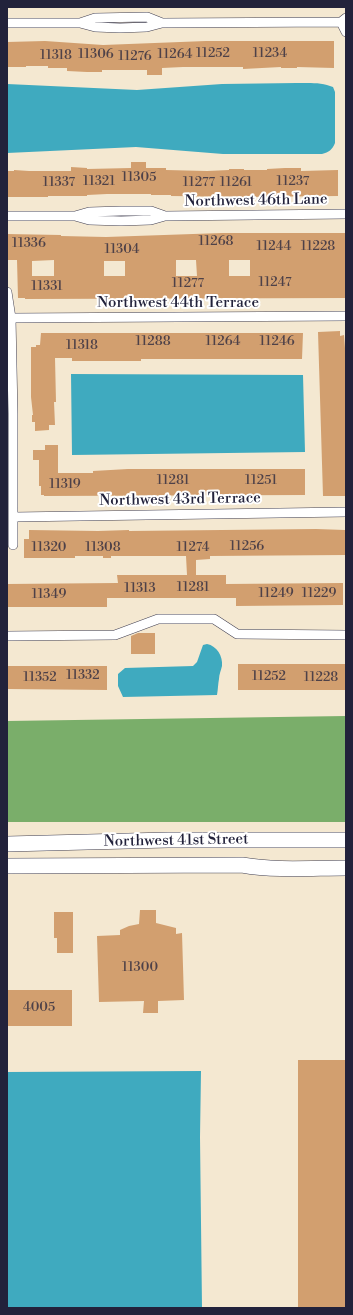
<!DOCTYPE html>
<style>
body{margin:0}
#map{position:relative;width:353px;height:1315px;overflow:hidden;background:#f4e8d1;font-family:"Libre Bodoni",serif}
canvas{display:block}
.frame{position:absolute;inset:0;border:8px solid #22223b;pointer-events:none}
</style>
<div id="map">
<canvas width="353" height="1315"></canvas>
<div class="frame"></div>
</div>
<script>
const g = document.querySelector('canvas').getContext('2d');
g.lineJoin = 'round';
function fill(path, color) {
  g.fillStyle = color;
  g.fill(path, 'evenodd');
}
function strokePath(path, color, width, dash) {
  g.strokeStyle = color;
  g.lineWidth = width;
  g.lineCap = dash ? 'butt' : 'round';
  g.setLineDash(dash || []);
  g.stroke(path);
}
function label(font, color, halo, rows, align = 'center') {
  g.font = font + ' "Libre Bodoni",serif';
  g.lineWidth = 4;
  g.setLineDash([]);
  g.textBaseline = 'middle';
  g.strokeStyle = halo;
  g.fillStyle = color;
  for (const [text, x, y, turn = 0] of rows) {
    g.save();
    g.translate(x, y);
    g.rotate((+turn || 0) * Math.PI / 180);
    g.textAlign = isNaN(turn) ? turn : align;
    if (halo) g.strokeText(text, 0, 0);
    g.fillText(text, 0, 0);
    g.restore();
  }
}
const forest = new Path2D(`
 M346 716V822H7V721Z`);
const water = new Path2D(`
 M297 83C309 83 322 82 333 87L335 92V143C332 150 329 152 322 154H223L136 147 7 153V84L137 90 222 84Z
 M71 374 303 375 305 452 72 455Z
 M207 644C217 646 223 656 222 666 221 670 219 675 219 679 218 684 218 689 217 695L123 697 118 686V674L125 668 193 666 197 662 203 645Z
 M201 1071 200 1137 202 1308H7V1072Z`);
const building = new Path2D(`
 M45 41 103 45 206 41H334V68L297 67V68H281V67L243 69V67H183L162 68V75H147V70H102V72H87L67 71V68H48V66H26V67H7V42Z
 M131 162H146V168H166V170L207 171 229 170V169H244V170H267V169L285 168H301V171L338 170V196L244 197 171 196V195H151V194H107L87 195V196H48V197H7V171H14V170L29 171H71V167L87 168V169L131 168Z
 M222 233H346V298L25 299V298H18L17 260H7V234L61 235V236L106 237ZM54 260V276H32V261ZM176 260H196L197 276H176ZM229 260H250V276H229ZM104 261H125V276H104Z
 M340 331V336L344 335 345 348 346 496H323L318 332Z
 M41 333H303L302 359H141V361H72V358H55L56 402H54L55 425H49V430L35 431V422H32V415H33L31 397V347H36V345H40Z
 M45 445H58V473H93V471L128 469H305V495L44 496V495H41V486H39V460H33V450H45Z
 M316 529 345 530V555L210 556V559L196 560V575H226V584L343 583V605L236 606V598H107V607H7V584L118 583 117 575H187L186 556H111V558H103V556H75V558H24V539H29V530L98 531 129 530V531Z
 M138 633H155V654H131V636Z
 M238 664H345V690H238Z
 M7 666H107V690L7 689Z
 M140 910H156V923L176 928V934L182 933 184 1000 158 1001V1013H143L144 1001 99 1002 97 936 120 935V930L129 926 139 924Z
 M54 912H73V953H57V938H54Z
 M7 990H72V1026H7Z
 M298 1060H346V1308H298Z`);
const street = new Path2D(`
 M346 18 341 22 346 32
 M7 23H80L95 18 147 17 162 23
 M80 23 95 27 120 28 147 27 162 23 341 22
 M7 216H75L89 212 121 211H151L165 216 346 214
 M75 216 89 220 121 221 151 220 165 216
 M7 292 11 318 13 414V545
 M11 318 346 316
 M14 517 346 512
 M7 636 115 635 158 619H214L237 634 346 635`);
const primary = new Path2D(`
 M7 844 168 840H346
 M7 866 242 865C276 871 312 868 346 868`);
const numberNames = [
 ["11252",213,54],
 ["11234",270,54],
 ["11306",96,55],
 ["11264",175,55],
 ["11318",56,56],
 ["11276",135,57],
 ["11305",139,178],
 ["11321",99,182],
 ["11237",293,182],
 ["11337",59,183],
 ["11277",199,183],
 ["11261",236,183],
 ["11268",216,242],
 ["11336",29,244],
 ["11244",274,247],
 ["11228",318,247],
 ["11304",122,250],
 ["11247",275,283],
 ["11277",188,284],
 ["11331",47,287],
 ["11288",153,342],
 ["11264",223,342],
 ["11246",277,342],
 ["11318",82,346],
 ["11281",173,481],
 ["11251",261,481],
 ["11319",65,485],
 ["11256",247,547],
 ["11320",49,548],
 ["11308",103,548],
 ["11274",193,548],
 ["11281",193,588],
 ["11313",140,589],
 ["11249",276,594],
 ["11229",319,594],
 ["11349",49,595],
 ["11332",83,676],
 ["11252",269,677],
 ["11352",40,678],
 ["11228",321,678],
 ["11300",140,968],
 ["4005",39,1008]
];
const streetNames = [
 ["Northwest 46th Lane",256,201,-1],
 ["Northwest 44th Terrace",178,303],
 ["Northwest 43rd Terrace",180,500,-1],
 ["Northwest 41st Street",176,841,-1]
];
fill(forest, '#7aae6a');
fill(water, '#3faabf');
fill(building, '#d29f6f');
strokePath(street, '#424052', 10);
strokePath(primary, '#424052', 16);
strokePath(street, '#fff', 9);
strokePath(primary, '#fff', 15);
label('13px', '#4e4148', null, numberNames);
label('15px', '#22223b', '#fff', streetNames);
</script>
